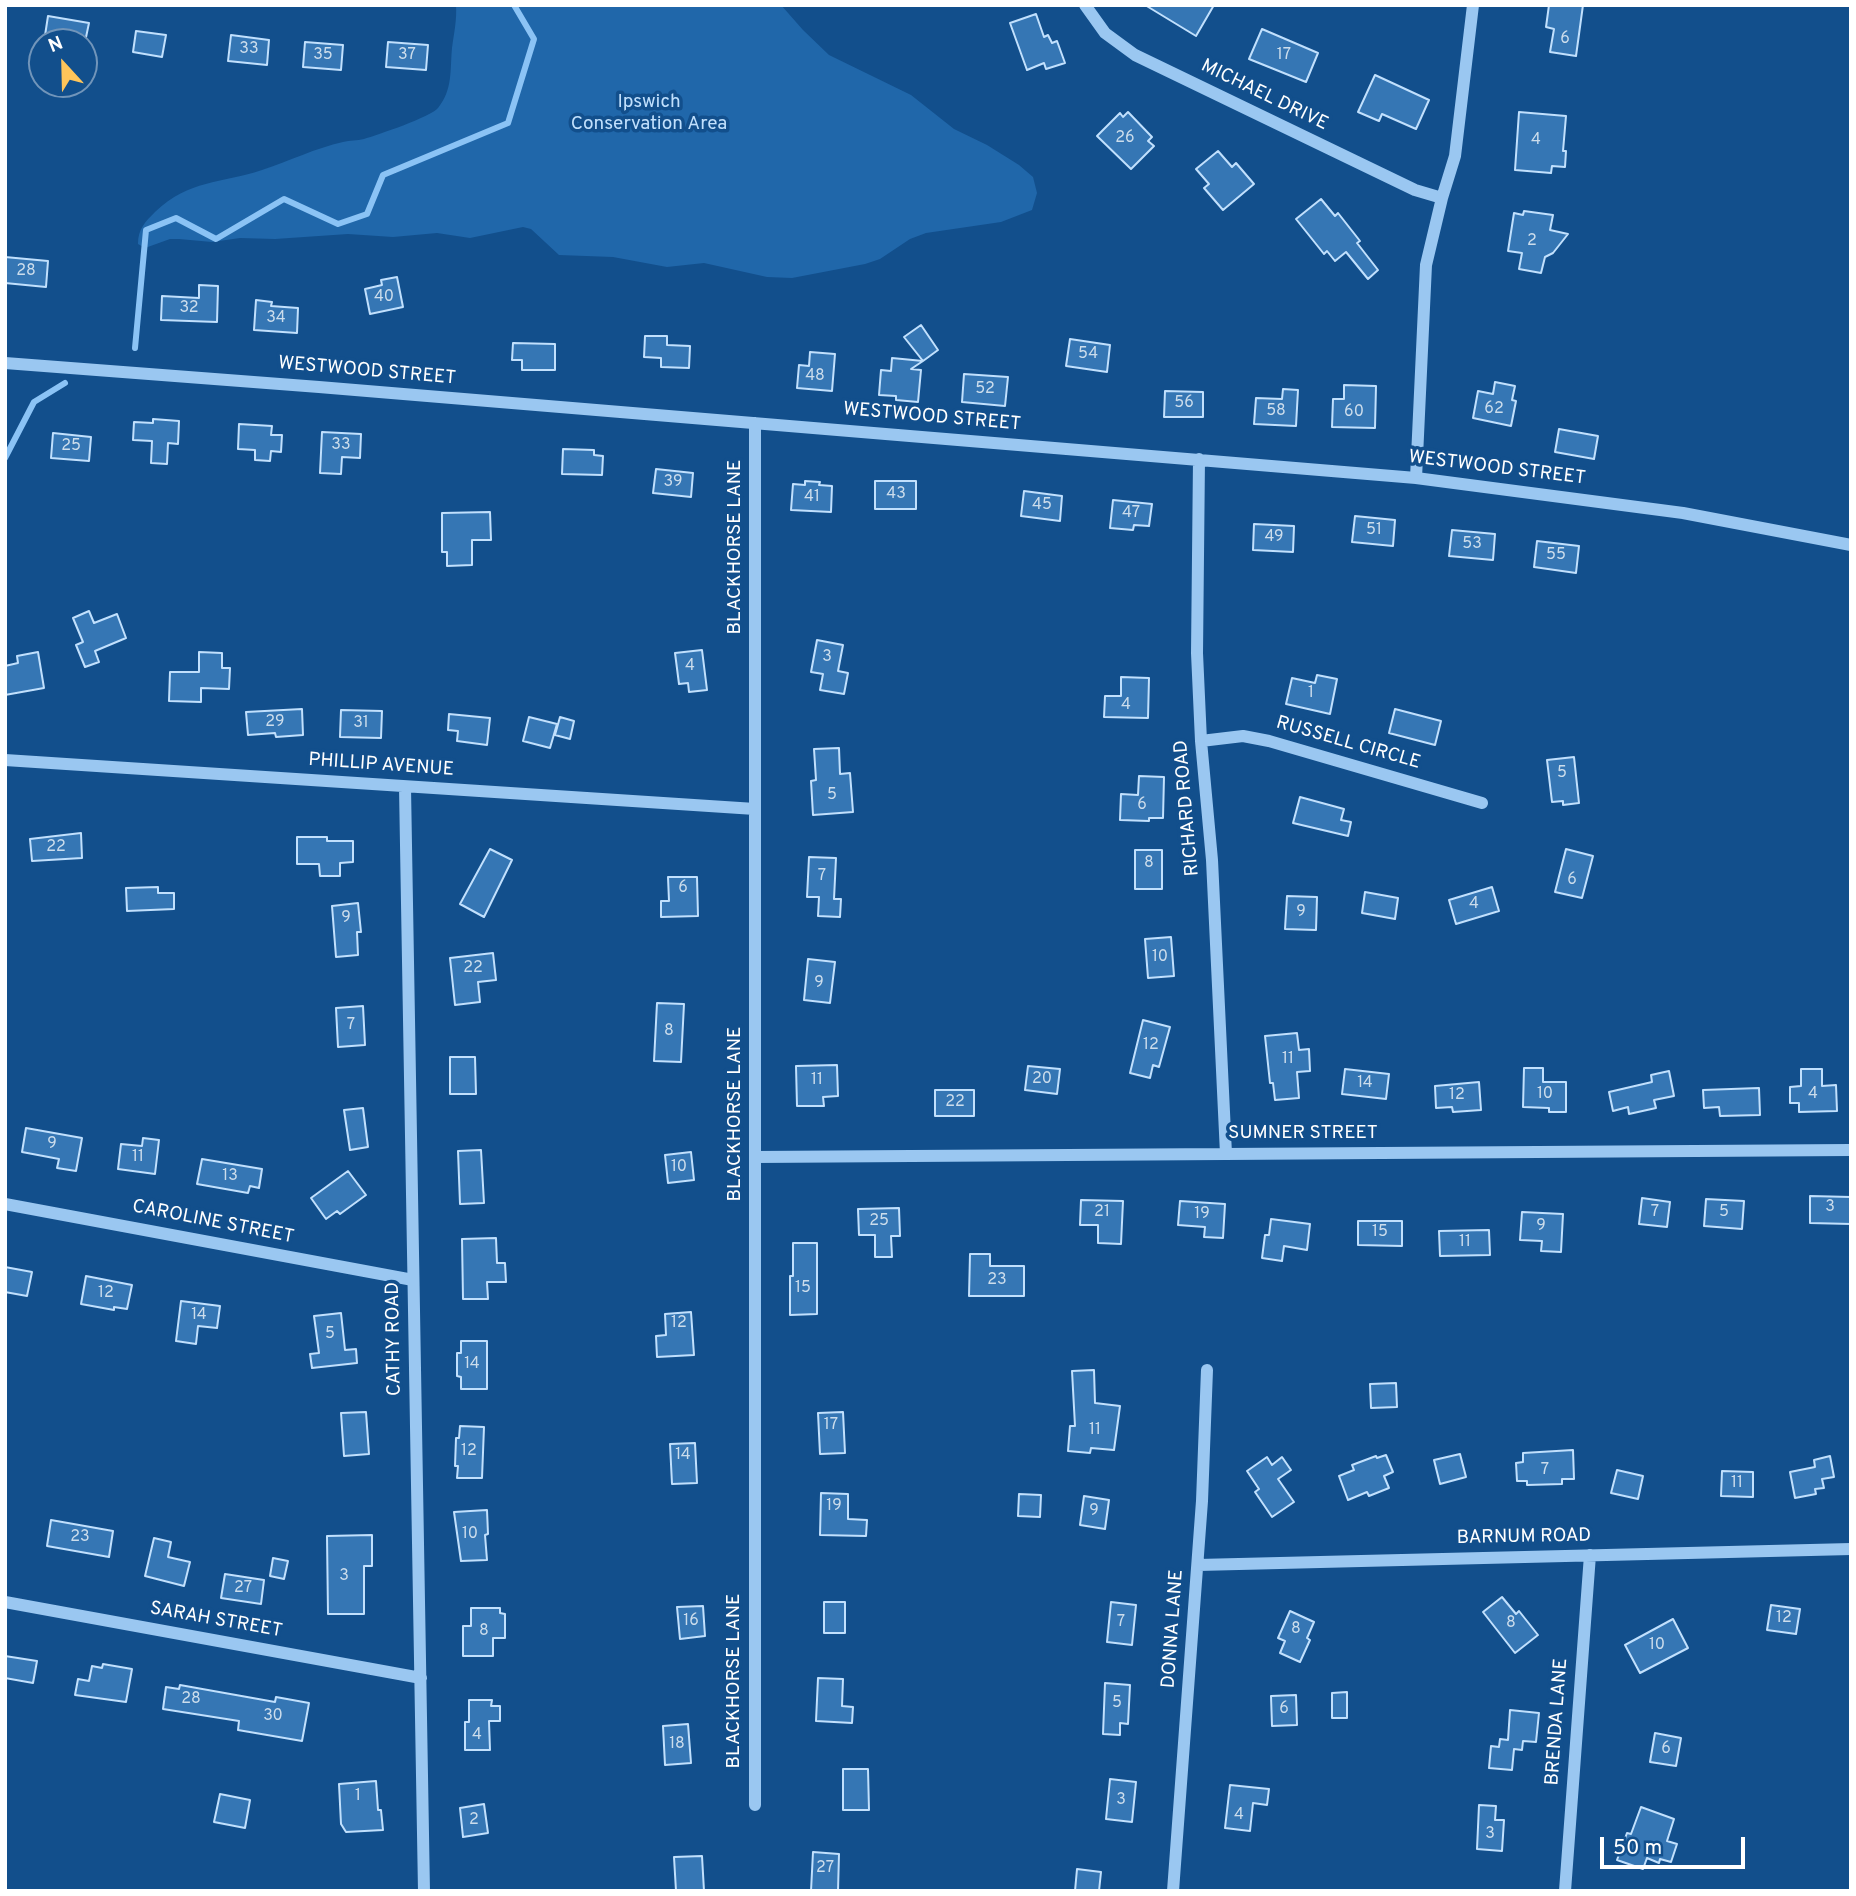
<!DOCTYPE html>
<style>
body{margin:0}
#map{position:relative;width:1856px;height:1896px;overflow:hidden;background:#124f8c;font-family:Overpass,sans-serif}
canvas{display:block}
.frame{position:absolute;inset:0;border:7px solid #fff;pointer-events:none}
.north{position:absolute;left:28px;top:28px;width:70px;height:70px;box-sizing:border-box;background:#124f8c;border:2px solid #7195ba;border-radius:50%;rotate:338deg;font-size:19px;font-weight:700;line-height:28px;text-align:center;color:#fff}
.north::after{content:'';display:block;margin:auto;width:24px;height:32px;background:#ffc55a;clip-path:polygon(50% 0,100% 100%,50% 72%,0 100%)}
.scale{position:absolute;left:1600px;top:1837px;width:145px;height:32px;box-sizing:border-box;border:4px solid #fff;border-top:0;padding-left:9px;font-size:21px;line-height:24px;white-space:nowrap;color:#fff;-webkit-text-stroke:5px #124f8c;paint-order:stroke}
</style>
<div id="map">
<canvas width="1856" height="1896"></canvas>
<div class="frame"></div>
<div class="north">N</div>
<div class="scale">50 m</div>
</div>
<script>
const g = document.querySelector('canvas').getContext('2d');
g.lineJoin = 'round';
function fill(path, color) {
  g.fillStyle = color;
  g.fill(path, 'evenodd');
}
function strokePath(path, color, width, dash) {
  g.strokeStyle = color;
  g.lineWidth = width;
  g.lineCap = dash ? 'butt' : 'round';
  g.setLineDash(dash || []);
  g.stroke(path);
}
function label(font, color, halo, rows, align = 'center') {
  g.font = font + ' Overpass,sans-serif';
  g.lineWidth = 7;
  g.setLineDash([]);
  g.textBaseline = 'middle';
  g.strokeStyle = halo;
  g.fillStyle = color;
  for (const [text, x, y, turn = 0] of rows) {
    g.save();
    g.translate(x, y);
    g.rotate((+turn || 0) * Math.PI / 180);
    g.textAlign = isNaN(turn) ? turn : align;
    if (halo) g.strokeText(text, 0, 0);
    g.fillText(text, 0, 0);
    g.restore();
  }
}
const green = new Path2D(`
 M456 5H781L803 30 829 55 911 95 954 129 987 145 1019 165 1033 177 1037 193 1032 210 1001 222 926 233 910 239 880 259 865 264 792 278 767 277 704 263 667 267 613 257 559 255 531 229 523 227 470 238 437 233 393 237 348 234 275 239 240 238 212 242 179 239H170L145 248 138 244C138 229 145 222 155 212 190 179 220 184 262 170 289 161 316 148 343 142 350 140 357 141 364 139 377 135 431 117 438 108 453 90 450 69 452 48 454 33 457 20 456 5Z`);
const stream = new Path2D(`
 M135 348 146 230 176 218 216 239 284 199 338 224 367 214 383 175 508 123 534 39 514 5
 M5 458 34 402 65 383`);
const building = new Path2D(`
 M1145 5H1214L1196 36Z
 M1549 5H1583L1576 56 1550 52 1554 29 1546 27Z
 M1036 14 1044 37 1048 35 1052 43 1057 41 1065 63 1046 69 1044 63 1027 70 1010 23Z
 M48 16 89 23 85 42H44Z
 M1262 29 1318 53 1306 82 1249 59Z
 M136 31 166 35 162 57 133 52Z
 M231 35 269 40 267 65 228 61Z
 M305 42 343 45 341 70 303 67Z
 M388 42 428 45 426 70 386 67Z
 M1375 75 1429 100 1416 129 1382 114 1379 121 1358 112Z
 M1128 112 1152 137 1148 141 1154 146 1131 169 1097 136 1120 113 1123 117Z
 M1519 112 1566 116 1563 151H1566L1565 167 1552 166 1551 173 1515 170Z
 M1218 151 1232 167 1236 163 1254 184 1223 210 1204 188 1209 184 1196 169Z
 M1321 199 1335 216 1338 213 1360 241 1357 243 1378 270 1368 279 1346 252 1335 261 1327 251 1324 254 1296 219Z
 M1524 211 1553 215 1550 230 1568 234 1553 253 1545 257 1541 273 1519 269 1522 253 1508 251 1514 213 1523 215Z
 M5 257 48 261 46 287 5 283Z
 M397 277 403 307 370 314 365 289 382 285 381 280Z
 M199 285 218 286 217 322 161 320 162 296 199 298Z
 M256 300 272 302 271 306 298 308 297 333 254 330Z
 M921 325 938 350 923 361 904 337Z
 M645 336H667V345L690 346 689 368 661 367V358L644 357Z
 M1070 339 1110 345 1107 372 1066 366Z
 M513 343 555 344V370H522V360H512Z
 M810 352 835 354 832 391 797 388 799 365 809 366Z
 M892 358 923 361 911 369 921 370 918 402 896 400V396L879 395 881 370 891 371Z
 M964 374 1008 377 1005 406 962 402Z
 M1495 382 1515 386 1512 400 1516 401 1511 426 1473 418 1478 391 1493 394Z
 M1344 385 1376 386 1375 428 1332 427 1333 399H1344Z
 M1283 389 1298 390 1296 426 1254 424 1256 398 1282 399Z
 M1165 391 1203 392V417H1164Z
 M153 419 179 421 178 444 168 443 167 464 151 463 152 441 133 440 134 422 153 423Z
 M239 424 272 426 271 435H282L281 452 271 451 270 461 255 460V450L238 449Z
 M1559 429 1598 436 1594 459 1555 452Z
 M322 432 361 434 360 458 342 457 341 474 320 473Z
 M53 433 91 437 89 461 51 458Z
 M563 449 594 450V455L603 456 602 475 562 474Z
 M656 469 693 473 691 497 653 493Z
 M805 481 820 482 819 485 832 486 831 512 791 510 793 484 805 485Z
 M875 481H916V509H875Z
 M1024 491 1062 496 1060 521 1021 516Z
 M1113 500 1152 504 1149 526 1134 525 1133 530 1110 528Z
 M490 512 491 540H472V565L447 566V552H442V513Z
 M1355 516 1395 520 1393 546 1352 542Z
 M1254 524 1294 526 1293 552 1253 550Z
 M1452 530 1495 534 1493 560 1449 556Z
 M1537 541 1579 546 1576 573 1534 567Z
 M89 611 94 623 117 614 126 638 95 651 99 662 85 667 76 645 83 642 73 618Z
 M817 640 843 645 838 671 848 673 844 694 820 690 823 674 811 672Z
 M702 650 707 690 689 692 688 683 679 684 675 653Z
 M38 652 44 688 5 695V666L18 663 17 656Z
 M199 652 222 653V668H230L229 689 201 688V702L169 701 170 672H199Z
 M1317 675 1337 679 1330 714 1286 704 1292 678 1315 683Z
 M1121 677 1149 678 1148 718 1104 717 1105 696H1121Z
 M302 709 303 735 276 737 275 733 248 735 246 712Z
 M1395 709 1441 721 1435 745 1389 733Z
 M341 710 382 711 381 738 340 737Z
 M449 714 490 718 487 745 457 741 458 731 448 730Z
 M529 717 557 724 550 748 523 741Z
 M560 717 574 721 570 739 555 735Z
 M839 748 840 774 850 773 853 812 813 815 811 781 816 780 814 749Z
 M1574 757 1579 803 1563 805V801L1552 802 1547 760Z
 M1139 776 1164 777 1163 818H1149V821L1120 820 1121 794 1138 795Z
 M1300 797 1344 809 1341 820 1351 822 1348 836 1293 823Z
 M81 833 82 858 32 861 30 839Z
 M297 837H327V841H353V862L340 863V876H320L319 864H297Z
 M490 849 512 860 484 917 460 904Z
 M1566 849 1593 856 1582 898 1555 892Z
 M1135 850H1162V889H1135Z
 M809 857 836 858 834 899H841L840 917 818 916 819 897H807Z
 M668 877H697L698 916 661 917V901H669Z
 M158 887V893H174V909L127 911 126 888Z
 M1492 887 1499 911 1456 924 1449 900Z
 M1365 892 1398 898 1395 919 1362 913Z
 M1287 896 1317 897 1316 930 1285 929Z
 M358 903 361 932H357L358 955 336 957 332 906Z
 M1171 937 1174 976 1148 978 1145 939Z
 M493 953 496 980 478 982 480 1002 455 1005 450 958Z
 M808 959 835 962 830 1003 804 1000Z
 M657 1003 684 1004 681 1062 654 1061Z
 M363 1006 365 1045 338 1047 336 1008Z
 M1143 1020 1170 1027 1159 1067 1153 1065 1150 1078 1130 1073Z
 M1297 1033 1299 1050 1309 1049 1310 1071 1297 1072 1299 1098 1275 1100 1273 1083H1270L1265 1036Z
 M450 1057H475L476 1094H450Z
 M837 1065 838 1096 823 1097 824 1106H797L796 1066Z
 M1028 1066 1060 1069 1057 1094 1025 1090Z
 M1524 1068H1543V1082H1566V1112H1549V1108L1523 1107Z
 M1345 1069 1389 1074 1386 1099 1342 1094Z
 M1801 1069H1822V1086L1836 1085 1837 1111 1799 1112V1103H1790V1087L1801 1086Z
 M1669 1071 1674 1096 1654 1100 1656 1108 1629 1114 1628 1107 1613 1111 1609 1092 1652 1082 1651 1075Z
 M1479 1082 1481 1110 1453 1112 1452 1107 1436 1108 1435 1086Z
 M1759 1088 1760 1115 1720 1116 1719 1107 1704 1108 1703 1090Z
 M935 1090H974V1116H935Z
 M363 1108 368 1147 350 1150 344 1110Z
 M26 1128 82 1138 76 1171 57 1168 59 1159 22 1152Z
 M143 1138 159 1140 155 1174 118 1169 121 1144 142 1146Z
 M481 1150 484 1203 460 1204 458 1151Z
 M691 1152 694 1180 668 1183 665 1155Z
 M202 1159 262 1169 259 1188 250 1186 248 1193 197 1184Z
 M348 1171 366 1195 340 1214 337 1211 326 1219 311 1198Z
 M1810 1196 1851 1197V1224L1810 1223Z
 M1642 1198 1670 1202 1667 1227 1639 1224Z
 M1706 1199 1744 1201 1742 1229 1704 1226Z
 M1081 1200 1123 1201 1121 1244 1098 1243V1225H1080Z
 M1180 1201 1225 1204 1223 1238 1204 1237 1205 1227 1178 1225Z
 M899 1208 900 1236H891L892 1257H875V1235H859L858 1209Z
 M1522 1212 1563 1214 1561 1252 1541 1251 1542 1241 1520 1240Z
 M1271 1219 1310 1224 1307 1250 1284 1246 1282 1261 1262 1258 1265 1235H1269Z
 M1358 1221H1402V1246L1358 1245Z
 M1489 1230 1490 1255 1440 1256 1439 1231Z
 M496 1238 497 1263H505L506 1282H487L488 1299H463L462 1239Z
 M793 1243H817V1314L790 1315V1276H793Z
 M970 1254H990V1266H1024V1296H969Z
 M5 1267 32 1272 27 1296 5 1292Z
 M86 1276 132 1285 127 1309 114 1307V1310L81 1304Z
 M181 1301 220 1306 217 1328 198 1326 196 1344 176 1341Z
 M691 1312 694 1355 657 1357 656 1336 666 1335 665 1314Z
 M341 1313 345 1350 356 1349 357 1363 312 1368 310 1354 319 1353 314 1316Z
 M461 1341H487V1389H461V1377L457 1376V1353H461Z
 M1094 1370 1095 1403 1120 1406 1114 1450 1091 1448 1090 1453 1068 1451 1070 1426H1075L1072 1371Z
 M1396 1383 1397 1407 1371 1408 1370 1384Z
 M366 1412 369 1454 344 1456 341 1413Z
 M843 1412 845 1453 820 1454 818 1413Z
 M460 1426 484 1427 482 1478H457L458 1466H455L456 1438H459Z
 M695 1443 697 1483 672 1484 670 1444Z
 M1573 1450 1574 1479H1562V1484L1527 1485V1481H1517L1516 1463 1523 1462V1453Z
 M1460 1454 1466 1477 1440 1484 1434 1460Z
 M1386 1455 1393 1472 1384 1476 1389 1488 1369 1496 1367 1492 1348 1500 1339 1476 1354 1470 1352 1465 1376 1456 1377 1458Z
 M1830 1456 1834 1477 1822 1479 1824 1488 1815 1489 1816 1494 1795 1498 1790 1472 1815 1467 1814 1460Z
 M1267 1457 1272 1465 1282 1457 1291 1470 1278 1479 1294 1502 1272 1517 1255 1492 1259 1489 1247 1471Z
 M1617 1470 1643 1476 1638 1499 1611 1493Z
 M1722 1471 1753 1472V1497L1721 1496Z
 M821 1493 848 1494V1519L867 1520 866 1536 820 1535Z
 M1019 1494 1041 1495 1040 1517 1018 1516Z
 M1084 1496 1109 1500 1105 1529 1080 1525Z
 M487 1510 488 1534 485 1535 487 1560 461 1561 454 1512Z
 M51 1520 113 1531 109 1557 47 1546Z
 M372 1535V1566H364V1614H328L327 1536Z
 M154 1538 171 1542 168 1557 190 1562 184 1586 145 1576Z
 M273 1558 288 1561 284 1579 270 1576Z
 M225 1574 264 1580 261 1604 221 1598Z
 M1502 1597 1516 1614 1519 1611 1538 1635 1515 1653 1483 1612Z
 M824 1602H845V1633H824Z
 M1111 1602 1136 1605 1132 1645 1107 1642Z
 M1771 1605 1800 1609 1796 1634 1767 1630Z
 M703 1606 705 1636 680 1639 677 1607Z
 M471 1608H500V1613L505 1614V1638H493V1656H463V1626H471Z
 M1290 1611 1314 1622 1307 1638 1310 1640 1300 1662 1280 1653 1285 1641 1278 1638Z
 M1673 1619 1688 1648 1640 1673 1625 1645Z
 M5 1656 37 1661 33 1683 5 1678Z
 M103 1664 132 1669 126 1702 75 1695 78 1679 89 1681 92 1666 102 1668Z
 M818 1678 843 1679 842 1706 853 1707 852 1723 816 1721Z
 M1105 1683 1130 1685 1128 1724 1120 1723V1735L1103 1734Z
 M180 1685 275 1702 276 1697 309 1703 302 1741 238 1730 239 1721 163 1709 166 1687 179 1689Z
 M1347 1692V1718H1332V1693Z
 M1296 1695 1297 1725 1272 1726 1271 1696Z
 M469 1700H492L491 1706H500V1721H489L490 1750H465V1722H469Z
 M1510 1710 1539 1713 1536 1742 1523 1741 1522 1750 1514 1749 1512 1770 1489 1768 1491 1746 1499 1747 1500 1739 1508 1740Z
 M688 1724 691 1763 665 1765 663 1726Z
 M1655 1733 1681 1738 1676 1766 1650 1762Z
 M843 1769H868L869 1810H843Z
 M1110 1779 1136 1782 1132 1822 1106 1819Z
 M376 1781 378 1810H381L383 1830 346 1832 341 1824 339 1784Z
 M1230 1785 1269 1789 1267 1805 1253 1803 1250 1831 1225 1828Z
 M220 1794 250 1800 245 1828 214 1822Z
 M484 1804 488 1833 463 1837 460 1808Z
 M1479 1805 1496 1806 1495 1820H1504L1502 1851 1477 1849Z
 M1641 1807 1674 1819 1667 1841 1677 1844 1671 1862 1660 1859 1659 1863 1647 1858 1643 1869 1617 1860 1627 1833 1631 1834Z
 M813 1852 839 1854 838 1891H811Z
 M702 1856 704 1891H676L674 1857Z
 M1077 1869 1101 1872 1099 1891H1075Z`);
const minor = new Path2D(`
 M1085 5 1105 33 1135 55 1415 190 1442 198
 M5 363 319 387 1416 478 1683 513 1851 545
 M1199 459 1197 653 1201 741 1212 860 1226 1154
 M1416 478 1426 265 1442 198 1455 156 1473 5
 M1201 741 1243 736 1269 741 1482 803
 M5 760 755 809
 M405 787 424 1891
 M755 1157 1851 1150
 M5 1204 413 1280
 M1198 1565 1851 1549
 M5 1602 421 1678
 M755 1805V423
 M1173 1891 1202 1501 1207 1370
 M1565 1891 1590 1555`);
const numberNames = [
 ["6",1565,40],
 ["33",249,50],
 ["35",323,56],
 ["37",407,56],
 ["17",1284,56],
 ["26",1125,139],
 ["4",1536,141],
 ["2",1532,242],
 ["28",26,272],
 ["40",384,298],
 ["32",189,309],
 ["34",276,319],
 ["54",1088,355],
 ["48",815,377],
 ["52",985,390],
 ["56",1184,404],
 ["62",1494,410],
 ["58",1276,412],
 ["60",1354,413],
 ["33",341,446],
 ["25",71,447],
 ["39",673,483],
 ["43",896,495],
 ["41",812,498],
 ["45",1042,506],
 ["47",1131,514],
 ["51",1374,531],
 ["49",1274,538],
 ["53",1472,545],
 ["55",1556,556],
 ["3",827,658],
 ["4",690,667],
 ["1",1311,694],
 ["4",1126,706],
 ["29",275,723],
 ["31",361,724],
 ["5",1562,774],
 ["5",832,796],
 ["6",1142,806],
 ["22",56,848],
 ["8",1149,864],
 ["7",822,877],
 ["6",1572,881],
 ["6",683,889],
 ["4",1474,905],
 ["9",1301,913],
 ["9",346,919],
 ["10",1160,958],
 ["22",473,969],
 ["9",819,984],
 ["7",351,1026],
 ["8",669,1032],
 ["12",1151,1046],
 ["11",1288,1060],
 ["20",1042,1080],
 ["11",817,1081],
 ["14",1365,1084],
 ["10",1545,1095],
 ["4",1813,1095],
 ["12",1457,1096],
 ["22",955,1103],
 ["9",52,1145],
 ["11",138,1158],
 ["10",679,1168],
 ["13",230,1177],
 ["3",1830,1208],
 ["21",1102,1213],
 ["7",1655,1213],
 ["5",1724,1213],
 ["19",1202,1215],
 ["25",879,1222],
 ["9",1541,1227],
 ["15",1380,1233],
 ["11",1465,1243],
 ["23",997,1281],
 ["15",803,1289],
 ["12",106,1294],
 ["14",199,1316],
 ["12",679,1324],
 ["5",330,1335],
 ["14",472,1365],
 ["17",831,1426],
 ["11",1095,1431],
 ["12",469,1452],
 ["14",683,1456],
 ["7",1545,1471],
 ["11",1737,1484],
 ["19",834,1507],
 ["9",1094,1512],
 ["10",470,1535],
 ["23",80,1538],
 ["3",344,1577],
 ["27",243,1589],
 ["12",1784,1619],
 ["16",691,1622],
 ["7",1121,1623],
 ["8",1511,1624],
 ["8",1296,1630],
 ["8",484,1632],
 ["10",1657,1646],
 ["28",191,1700],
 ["5",1117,1704],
 ["6",1284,1710],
 ["30",273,1717],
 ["4",477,1736],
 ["18",677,1745],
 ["6",1666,1750],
 ["1",358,1797],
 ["3",1121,1801],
 ["4",1239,1816],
 ["2",474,1821],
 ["3",1490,1835],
 ["27",825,1869]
];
const streetNames = [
 ["MICHAEL DRIVE",1264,96,26],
 ["WESTWOOD STREET",367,372,5],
 ["WESTWOOD STREET",932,418,5],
 ["WESTWOOD STREET",1497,469,7],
 ["BLACKHORSE LANE",736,547,-90],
 ["RUSSELL CIRCLE",1348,744,16],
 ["PHILLIP AVENUE",381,766,4],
 ["RICHARD ROAD",1188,808,-95],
 ["BLACKHORSE LANE",736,1114,-90],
 ["SUMNER STREET",1303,1134],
 ["CAROLINE STREET",213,1223,11],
 ["CATHY ROAD",395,1339,-91],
 ["BARNUM ROAD",1524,1538,-1],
 ["SARAH STREET",216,1621,10],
 ["DONNA LANE",1174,1629,-86],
 ["BLACKHORSE LANE",735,1681,-90],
 ["BRENDA LANE",1558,1722,-86]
];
const parkNames = [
 ["Ipswich",649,103],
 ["Conservation Area",649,125]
];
fill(green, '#2067aa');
strokePath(stream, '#8bc3f5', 6);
fill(building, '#3576b4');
strokePath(building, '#c1e0fd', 2);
strokePath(minor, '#9ac7f1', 12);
label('16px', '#ccddec', null, numberNames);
label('19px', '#fff', '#124f8c', streetNames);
label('19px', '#c1e0fd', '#124f8c', parkNames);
</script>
